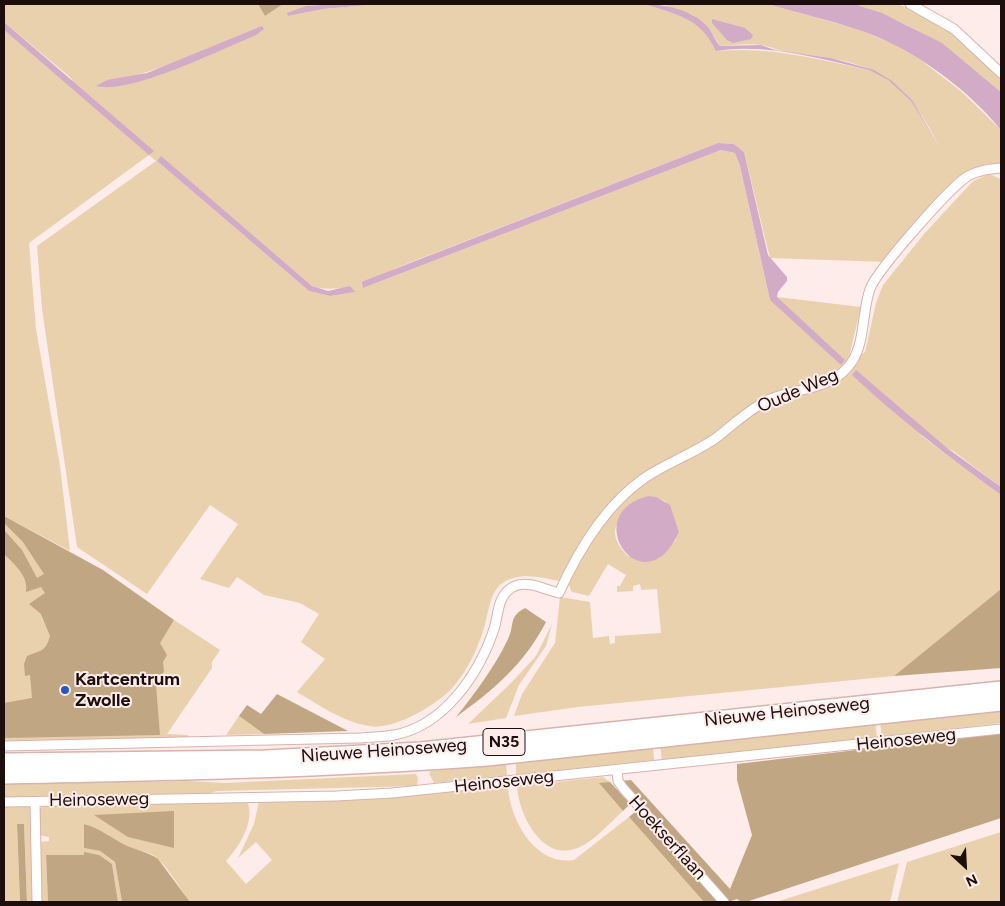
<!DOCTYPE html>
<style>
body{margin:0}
#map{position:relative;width:1005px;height:906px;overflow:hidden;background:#fdece9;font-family:Figtree,sans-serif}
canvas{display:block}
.frame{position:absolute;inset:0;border:5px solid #1b0e0c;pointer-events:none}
.north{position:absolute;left:940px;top:841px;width:50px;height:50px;-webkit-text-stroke:4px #fdece9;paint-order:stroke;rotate:155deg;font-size:14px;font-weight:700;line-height:20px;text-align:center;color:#1b0e0c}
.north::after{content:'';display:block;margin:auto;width:18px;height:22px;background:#1b0e0c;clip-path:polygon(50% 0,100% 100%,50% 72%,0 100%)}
</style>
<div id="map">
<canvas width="1005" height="906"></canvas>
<div class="frame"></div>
<div class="north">N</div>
</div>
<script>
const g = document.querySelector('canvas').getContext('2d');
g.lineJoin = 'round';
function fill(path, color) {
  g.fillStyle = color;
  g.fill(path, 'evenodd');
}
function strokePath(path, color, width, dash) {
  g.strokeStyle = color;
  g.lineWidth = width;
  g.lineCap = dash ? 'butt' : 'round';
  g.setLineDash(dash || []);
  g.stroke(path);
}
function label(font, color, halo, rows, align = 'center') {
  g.font = font + ' Figtree,sans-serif';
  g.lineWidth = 4;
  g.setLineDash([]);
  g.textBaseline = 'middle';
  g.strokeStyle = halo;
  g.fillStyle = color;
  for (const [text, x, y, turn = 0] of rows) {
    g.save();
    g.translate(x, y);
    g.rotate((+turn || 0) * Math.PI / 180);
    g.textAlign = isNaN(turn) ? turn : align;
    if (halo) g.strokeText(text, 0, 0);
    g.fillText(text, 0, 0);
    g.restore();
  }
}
const green = new Path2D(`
 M4 4H258L265 16 283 4H335L306 6 288 16 323 9 379 4H644L691 19 704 29 717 51C770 46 817 59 869 70L888 80 911 101 940 148C904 74 871 61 792 53 782 52 772 47 762 45 750 43 733 45 720 46L709 28 693 15 662 4H768L860 30 891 43 918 58 962 92 1001 130V166L978 168 886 262 770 258 744 152 734 144 718 143 396 268 363 288 721 150 735 153 740 166 770 300 782 302 777 297 861 307 847 365 835 374 817 382 769 397 715 435 648 474 586 535 559 581C540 577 517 571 500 585 488 596 488 620 482 634 476 652 466 673 453 687 437 705 393 731 369 726 343 722 319 705 297 692L325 659 301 642 319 614 300 603 264 595 237 577 229 588 200 579 238 524 210 505 147 594 77 547 42 309 37 246 156 161 149 155 29 243 36 329 60 466 70 551 4 516V30L85 99 70 77 4 22ZM264 29C244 41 222 49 201 58 168 71 137 84 101 87L168 65 249 32ZM161 157 312 286C328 292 342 285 354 292L330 296 309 291 157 161Z
 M854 4H897L908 8 953 33 1001 78V92C952 50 917 24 854 4Z
 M989 174 1001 179V487L953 451 919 434 1001 495V589L894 676 578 707 514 716 522 694 555 643 560 597 590 602 593 638 609 636 610 644 615 643V636L661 633 657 589 641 590 640 584 633 586V591L617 592V586H620L626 575 608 564 589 596 572 592C564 579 574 567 582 555 595 536 607 517 624 501 651 475 687 462 718 442 736 430 751 414 770 404 786 397 807 397 821 388 837 377 848 361 865 352L876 303 883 285 924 234 973 181ZM649 496 665 501 679 532 675 541 658 559 628 556C599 527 625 512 649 496Z
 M4 519 164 635 174 620 220 650 212 662V668L167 734 188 735V738L4 742Z
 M552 624 546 646 519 685 506 718 468 724 511 683 536 656Z
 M1001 708V723L882 737 880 721Z
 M239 716 264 734 226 735Z
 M875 721 877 738 662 760 660 745Z
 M653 746 654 760 516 775V761Z
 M506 762 507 776 434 783 429 773 431 771Z
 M416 774 418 778 417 786 217 791 204 795 4 798V784L189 781 224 783Z
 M603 777 610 782 600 784 623 811C608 824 591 846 571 850 539 857 518 811 517 786Z
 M508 787C510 820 535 866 574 860L629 817 704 902H190C180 889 165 861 151 854 142 850 131 849 122 844 109 836 98 827 84 824V848L100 851 115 862 122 902H118L112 864 84 853V855H46L48 902H40L39 842 49 841V837L39 835V809L45 805 247 801C256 821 239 847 226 861L246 884 272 860 256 842 238 858 254 824 259 801 354 799Z
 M4 805H28L32 808 35 902H27L24 824H17L20 902H4Z
 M1001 832V902H897L907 862Z
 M899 863 890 902H776Z`);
const forest = new Path2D(`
 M258 4H283L265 16Z
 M4 516 103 570 174 620 160 643 167 655 163 662 164 671 156 685 160 735 4 738V703L32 698 30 675 25 676 24 664 27 656C39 651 46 652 50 636L41 614 29 604 45 593 41 587 26 592C29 576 14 564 4 554V530L22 550 37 578 44 574 23 542 4 523Z
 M1001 589V668L894 676Z
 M525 608 546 622C524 664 495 689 456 717 476 692 494 668 508 639 515 625 508 617 525 608Z
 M277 694 348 731 264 734 239 716 247 705 261 714Z
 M1001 733V818L746 902H741L737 899 728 902 621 781 631 780 730 889 752 835 737 780V764Z
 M610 782 630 804 623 811 599 783Z
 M174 811V848L128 837 94 815Z
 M636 811 641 817 718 902H704L629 817Z
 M17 824H24L27 902H20Z
 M84 824C100 828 111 838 125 845 136 850 148 852 158 859L190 902H122L115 862 100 851 84 848Z
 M84 852 99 855 112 864 118 902H48L46 855H84Z`);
const water = new Path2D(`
 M335 4H379L323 9 288 16 287 13 306 6Z
 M644 4C665 4 693 10 708 27 713 33 715 41 720 46L761 45 775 50 831 58 874 70 892 81 912 100 940 148 911 101 888 80 869 70C820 59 767 43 716 51 700 17 677 15 644 4Z
 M768 4H854L882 13 942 43 1001 92V130C967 88 911 47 859 30 829 20 798 13 768 4Z
 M712 19 745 28 753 35 751 39 733 43 727 40 712 23Z
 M4 22 154 151 149 155 4 30Z
 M262 26 264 29 256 35C222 49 130 95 96 86L107 80 147 73Z
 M718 143 734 144 744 152 768 255 787 277V281L778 292 777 297 845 360 841 365 770 300 740 166 735 153 721 150 363 288 362 282 364 281Z
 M161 156 312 286 328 291 350 286 355 292 330 296 309 291 157 161Z
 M856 370 947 448 1001 487V495C949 457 899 419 852 375Z
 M649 496 656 497 670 505 679 532C644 610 576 513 649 496Z`);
const street = new Path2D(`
 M910 4 954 29 1001 73
 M4 746 359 738C371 737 383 737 394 735 444 726 479 674 494 629 499 613 497 594 515 586 528 580 546 590 559 593 578 551 605 506 643 479 666 463 693 454 716 438 733 425 748 410 768 400 793 388 827 391 847 368 866 349 861 314 870 289 877 270 951 186 968 176 979 170 990 169 1001 168
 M617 770 618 781 623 788 724 902
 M4 802 336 796 392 793 1001 729
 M35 802 37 902`);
const highway = new Path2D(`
 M4 761 265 758 421 750 1001 689
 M4 776C165 773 326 770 487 758L1001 703`);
const markers = [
 [65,690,5,"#2756c4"]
];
const shields = [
 [504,742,42]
];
const shieldNames = [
 ["N35",504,742]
];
const streetNames = [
 ["Oude Weg",798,391,-23],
 ["Nieuwe Heinoseweg",787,712,-6],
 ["Heinoseweg",906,740,-6],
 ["Nieuwe Heinoseweg",384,751,-4],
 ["Heinoseweg",504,782,-6],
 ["Heinoseweg",99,800,-1],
 ["Hoekserflaan",667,838,48]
];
const poiNames = [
 ["Kartcentrum",75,680],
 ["Zwolle",75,701]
];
fill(green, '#e9d1ae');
fill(forest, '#c0a682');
fill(water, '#d2abc6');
strokePath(street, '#d9b2ac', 11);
strokePath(highway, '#d9b2ac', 18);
strokePath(street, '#fff', 9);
strokePath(highway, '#fff', 15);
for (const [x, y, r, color] of markers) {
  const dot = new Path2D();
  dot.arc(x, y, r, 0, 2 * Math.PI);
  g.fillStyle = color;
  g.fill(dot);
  strokePath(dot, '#fdece9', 2);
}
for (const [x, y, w] of shields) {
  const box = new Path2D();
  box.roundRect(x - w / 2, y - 13.5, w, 27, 4);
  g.fillStyle = '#fdece9';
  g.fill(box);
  strokePath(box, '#1b0e0c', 1);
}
label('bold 16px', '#1b0e0c', null, shieldNames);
label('18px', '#1b0e0c', '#fdece9', streetNames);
label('bold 18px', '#1b0e0c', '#fdece9', poiNames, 'left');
</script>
